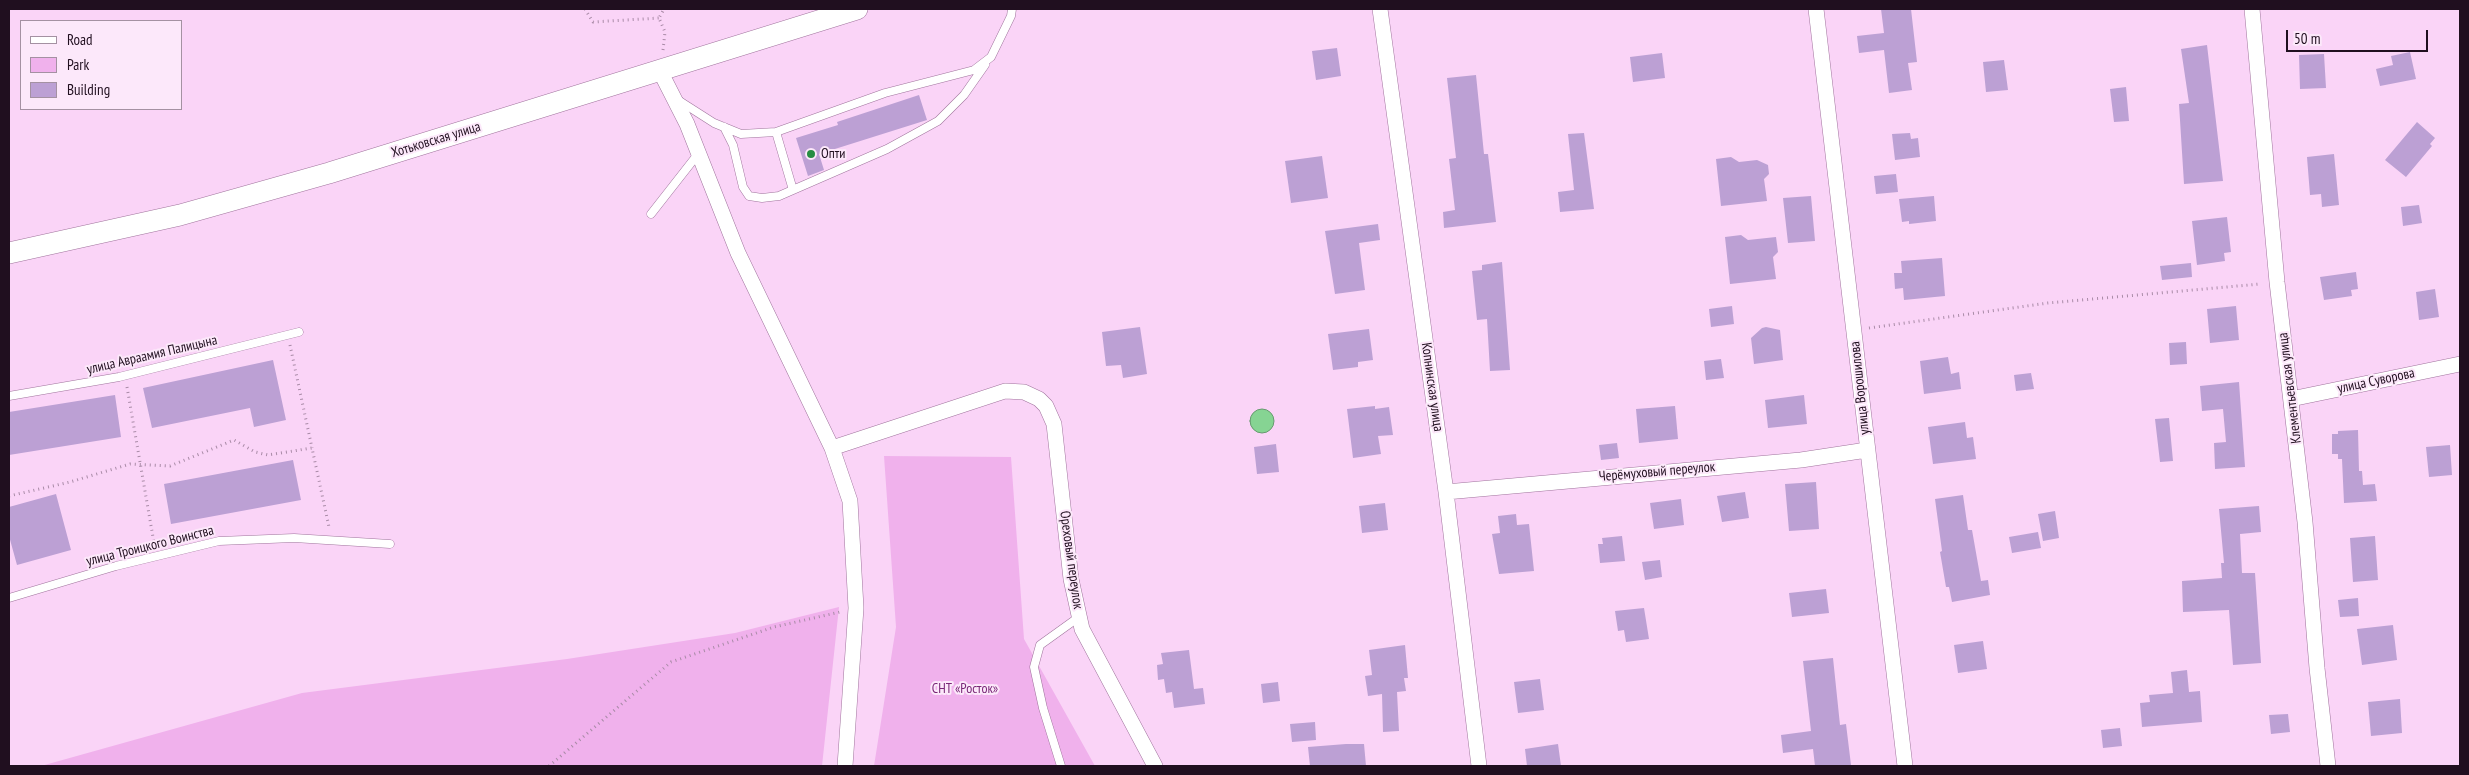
<!DOCTYPE html>
<meta charset="utf-8">
<style>
body{margin:0}
#map{position:relative;width:2469px;height:775px;overflow:hidden;background:#fad4f7;font-family:"PT Sans Narrow",sans-serif}
canvas{display:block}
.frame{position:absolute;inset:0;border:10px solid #200f1f;pointer-events:none}
.legend{position:absolute;left:20px;top:20px;width:162px;height:90px;box-sizing:border-box;background:#fce8fa;border:1px solid #a491a2;margin:0;padding:6px 9px;list-style:none;font-size:15px;color:#200f1f}
.legend li{display:flex;align-items:center;gap:10px;height:25px}
.legend b{width:25px;border:1px solid #a491a2}
.scale{position:absolute;left:2286px;top:30px;width:142px;height:22px;box-sizing:border-box;border:2px solid #200f1f;border-top:0;padding-left:6px;font-size:15px;line-height:18px;white-space:nowrap;color:#200f1f;-webkit-text-stroke:4px #fce8fa;paint-order:stroke}
</style>
<div id="map">
<canvas width="2469" height="775"></canvas>
<div class="frame"></div>
<ul class="legend">
<li><b style="height:6px;background:#fff"></b>Road</li>
<li><b style="height:14px;background:#f0b1ec"></b>Park</li>
<li><b style="height:14px;background:#bca0d4"></b>Building</li>
</ul>
<div class="scale">50 m</div>
</div>
<script>
const g = document.querySelector('canvas').getContext('2d');
g.lineJoin = 'round';
function fill(path, color) {
  g.fillStyle = color;
  g.fill(path, 'evenodd');
}
function strokePath(path, color, width, dash) {
  g.strokeStyle = color;
  g.lineWidth = width;
  g.lineCap = dash ? 'butt' : 'round';
  g.setLineDash(dash || []);
  g.stroke(path);
}
function label(font, color, halo, rows, align = 'center') {
  g.font = font + ' "PT Sans Narrow",sans-serif';
  g.lineWidth = 4;
  g.setLineDash([]);
  g.textBaseline = 'middle';
  g.strokeStyle = halo;
  g.fillStyle = color;
  for (const [text, x, y, turn = 0] of rows) {
    g.save();
    g.translate(x, y);
    g.rotate((+turn || 0) * Math.PI / 180);
    g.textAlign = isNaN(turn) ? turn : align;
    if (halo) g.strokeText(text, 0, 0);
    g.fillText(text, 0, 0);
    g.restore();
  }
}
const green = new Path2D(`
 M884 456 1011 457 1024 639 1095 766H874L896 627Z
 M839 607 822 766H41L302 693 567 659 735 633Z`);
const water = new Path2D(`
 M1250 421a12 12 0 1 1 24 0a12 12 0 1 1-24 0Z`);
const building = new Path2D(`
 M1881 9H1911L1917 62 1908 63 1912 90 1889 93 1884 50 1859 53 1857 36 1884 33Z
 M2207 45 2223 181 2184 184 2179 104 2189 103 2181 49Z
 M1337 48 1341 76 1316 80 1312 51Z
 M2410 52 2416 79 2380 86 2376 69 2393 65 2391 56Z
 M1662 53 1665 78 1633 82 1630 57Z
 M2324 54 2326 88 2300 89 2299 55Z
 M2004 60 2008 90 1986 92 1983 62Z
 M1476 75 1484 154H1488L1496 222 1444 228 1443 212 1455 210 1449 159 1456 158 1447 78Z
 M2126 87 2129 121 2114 122 2110 89Z
 M919 95 927 120 819 154 824 170 808 176 796 138 838 125 837 122Z
 M2417 122 2435 138 2430 144 2432 146 2406 177 2385 160Z
 M1584 133 1594 209 1560 212 1558 192 1574 190 1568 134Z
 M1910 133 1911 139 1918 138 1920 157 1895 160 1892 134Z
 M2334 154 2339 205 2322 207 2321 194 2310 195 2307 157Z
 M1322 156 1328 198 1291 203 1285 161Z
 M1731 157 1739 162 1757 160 1768 165 1769 174 1764 179 1767 201 1721 206 1716 159Z
 M1896 174 1898 192 1876 194 1874 176Z
 M1811 196 1815 241 1788 243 1783 198Z
 M1934 196 1936 221 1909 224V221L1902 222 1899 199Z
 M2419 205 2422 223 2403 226 2401 207Z
 M2227 217 2231 252 2224 253 2225 261 2197 265 2192 221Z
 M1378 224 1380 240 1359 243 1365 290 1335 294 1325 231Z
 M1741 235 1748 240 1776 237 1778 252 1773 257 1776 279 1730 284 1725 237Z
 M1942 258 1945 296 1904 300 1903 288 1895 289 1894 273H1902L1901 261Z
 M1502 262 1510 370 1490 371 1487 319 1477 320 1472 271 1482 270V265Z
 M2191 263 2192 277 2162 280 2160 266Z
 M2356 272 2358 289 2351 290 2352 296 2324 300 2320 277Z
 M2435 289 2439 317 2419 320 2416 292Z
 M1732 306 1734 324 1711 327 1709 309Z
 M2236 306 2239 340 2210 343 2207 309Z
 M1140 327 1147 374 1123 378 1121 365 1106 366 1102 332Z
 M1766 327 1780 330 1783 360 1754 364 1751 338 1762 328Z
 M1369 329 1373 360 1358 362V367L1333 370 1328 334Z
 M2186 342 2187 364 2170 365 2169 343Z
 M1948 357 1951 374 1959 372 1961 389 1924 394 1920 361Z
 M1721 359 1724 378 1706 380 1704 361Z
 M273 360 286 420 254 427 250 408 152 428 143 388Z
 M2031 373 2034 389 2016 391 2014 375Z
 M2239 382 2245 467 2215 469 2214 443 2226 442 2223 409 2202 411 2200 386Z
 M115 395 121 437 9 455V412Z
 M1804 395 1807 424 1768 428 1765 400Z
 M1375 406V409L1389 407 1393 435 1378 436 1381 454 1353 458 1347 409Z
 M1675 406 1678 439 1639 443 1636 409Z
 M2169 418 2173 461 2160 462 2155 419Z
 M1965 422 1967 438 1973 437 1976 459 1933 464 1928 427Z
 M2358 430 2359 471H2362L2363 485 2375 484 2377 501 2344 503 2342 459H2338V454H2332V434H2338V431Z
 M1617 443 1619 458 1601 460 1599 445Z
 M1276 444 1279 472 1257 474 1254 447Z
 M2450 445 2452 475 2429 477 2426 447Z
 M293 460 301 500 171 524 164 484Z
 M1816 482 1819 529 1789 531 1785 484Z
 M1745 492 1749 518 1722 522 1717 496Z
 M56 494 71 550 17 565 9 536V507Z
 M1963 495 1968 530H1972L1981 581 1988 580 1990 595 1952 602 1949 587H1946L1940 552 1942 551 1935 499Z
 M1681 499 1684 525 1654 529 1650 503Z
 M1385 503 1388 530 1362 533 1359 506Z
 M2259 506 2261 532 2240 534 2242 573H2255L2261 663 2233 665 2229 610 2183 612 2182 581 2222 578 2221 563H2224L2219 509Z
 M2055 511 2059 538 2043 541 2038 514Z
 M1516 514 1517 525 1529 524 1534 571 1499 574 1492 534 1500 533 1498 516Z
 M2038 532 2041 548 2012 553 2009 537Z
 M1622 536 1625 561 1600 563 1598 544H1603L1602 538Z
 M2375 536 2378 580 2353 582 2350 538Z
 M1660 560 1662 577 1645 580 1642 562Z
 M1826 589 1829 613 1792 617 1789 593Z
 M2358 598 2359 616 2340 617 2338 600Z
 M1644 608 1649 639 1626 642 1624 630 1618 631 1615 611Z
 M2393 625 2397 660 2362 665 2357 629Z
 M1983 641 1987 669 1958 673 1954 645Z
 M1405 645 1408 678H1404L1406 691 1397 692 1399 731 1383 732 1382 694 1368 696 1365 676 1372 675 1369 650Z
 M1189 650 1194 689 1203 688 1205 704 1174 708 1172 692 1166 693 1164 679 1158 680 1157 665 1163 664 1161 653Z
 M1833 658 1840 725 1846 724 1851 765 1815 766 1813 749 1783 753 1781 735 1811 731 1803 661Z
 M2187 670 2189 692 2200 691 2202 722 2142 727 2140 703 2150 702 2149 695 2173 693 2171 672Z
 M1540 679 1544 710 1518 713 1514 682Z
 M1278 682 1280 701 1263 703 1261 684Z
 M2400 699 2402 733 2371 736 2368 702Z
 M2288 714 2290 732 2271 734 2269 715Z
 M1315 722 1316 740 1292 742 1290 724Z
 M2120 728 2122 746 2103 748 2101 730Z
 M1346 744H1364L1366 766H1310L1308 747Z
 M1558 744 1561 766H1527L1525 749Z`);
const path = new Path2D(`
 M585 9 593 22 659 18
 M663 50 665 32 659 18 664 9
 M1869 328 2048 303 2260 284
 M290 345 312 448
 M127 387 154 543
 M9 496 70 482 130 464 170 466 234 440 255 452 268 455 312 448 329 527
 M549 766 671 662 774 627 840 612`);
const service = new Path2D(`
 M678 100 714 123 741 134 776 132 885 93 974 70 991 57 1011 16 1012 9
 M724 127 733 145 743 187 749 196 762 198 779 196 887 149 938 121 964 95 985 65
 M776 132 793 190
 M651 214 698 154
 M9 396 119 377 299 332
 M9 598 116 566 219 541 294 538 390 544
 M1061 766 1043 708 1034 667 1040 645 1079 617`);
const minor = new Path2D(`
 M1380 9 1446 492 1479 766
 M1816 9 1905 766
 M2252 9 2277 282 2305 522 2317 668 2328 766
 M660 71 687 124 738 253 832 448 850 501 856 608 845 766
 M2291 399 2460 364
 M832 448 1005 391 1024 392 1039 399 1046 406 1054 424 1071 579 1082 629 1155 766
 M1446 492 1801 460 1867 450`);
const secondary = new Path2D(`
 M9 253 180 215 329 173 857 9`);
const markers = [
 [811,154,5,"#268d43"]
];
const streetNames = [
 ["Хотьковская улица",436,140,-17],
 ["улица Авраамия Палицына",152,355,-13],
 ["улица Суворова",2376,381,-12],
 ["Копнинская улица",1432,387,82],
 ["улица Ворошилова",1860,388,-96],
 ["Клементьевская улица",2290,388,-97],
 ["Черёмуховый переулок",1657,472,-5],
 ["улица Троицкого Воинства",150,546,-14],
 ["Ореховый переулок",1071,560,82]
];
const poiNames = [
 ["Опти",821,154]
];
const parkNames = [
 ["СНТ «Росток»",965,689]
];
fill(green, '#f0b1ec');
fill(water, '#86d493');
strokePath(water, '#679970', 1);
fill(building, '#bca0d4');
strokePath(service, '#a0749d', 9);
strokePath(minor, '#a0749d', 16);
strokePath(secondary, '#a0749d', 22);
strokePath(path, '#a98ba7', 3, [1, 4]);
strokePath(service, '#fff', 8);
strokePath(minor, '#fff', 15);
strokePath(secondary, '#fff', 21);
for (const [x, y, r, color] of markers) {
  const dot = new Path2D();
  dot.arc(x, y, r, 0, 2 * Math.PI);
  g.fillStyle = color;
  g.fill(dot);
  strokePath(dot, '#fce8fa', 2);
}
label('14px', '#200f1f', '#fce8fa', streetNames);
label('14px', '#200f1f', '#fce8fa', poiNames, 'left');
label('14px', '#792777', '#fce8fa', parkNames);
</script>
